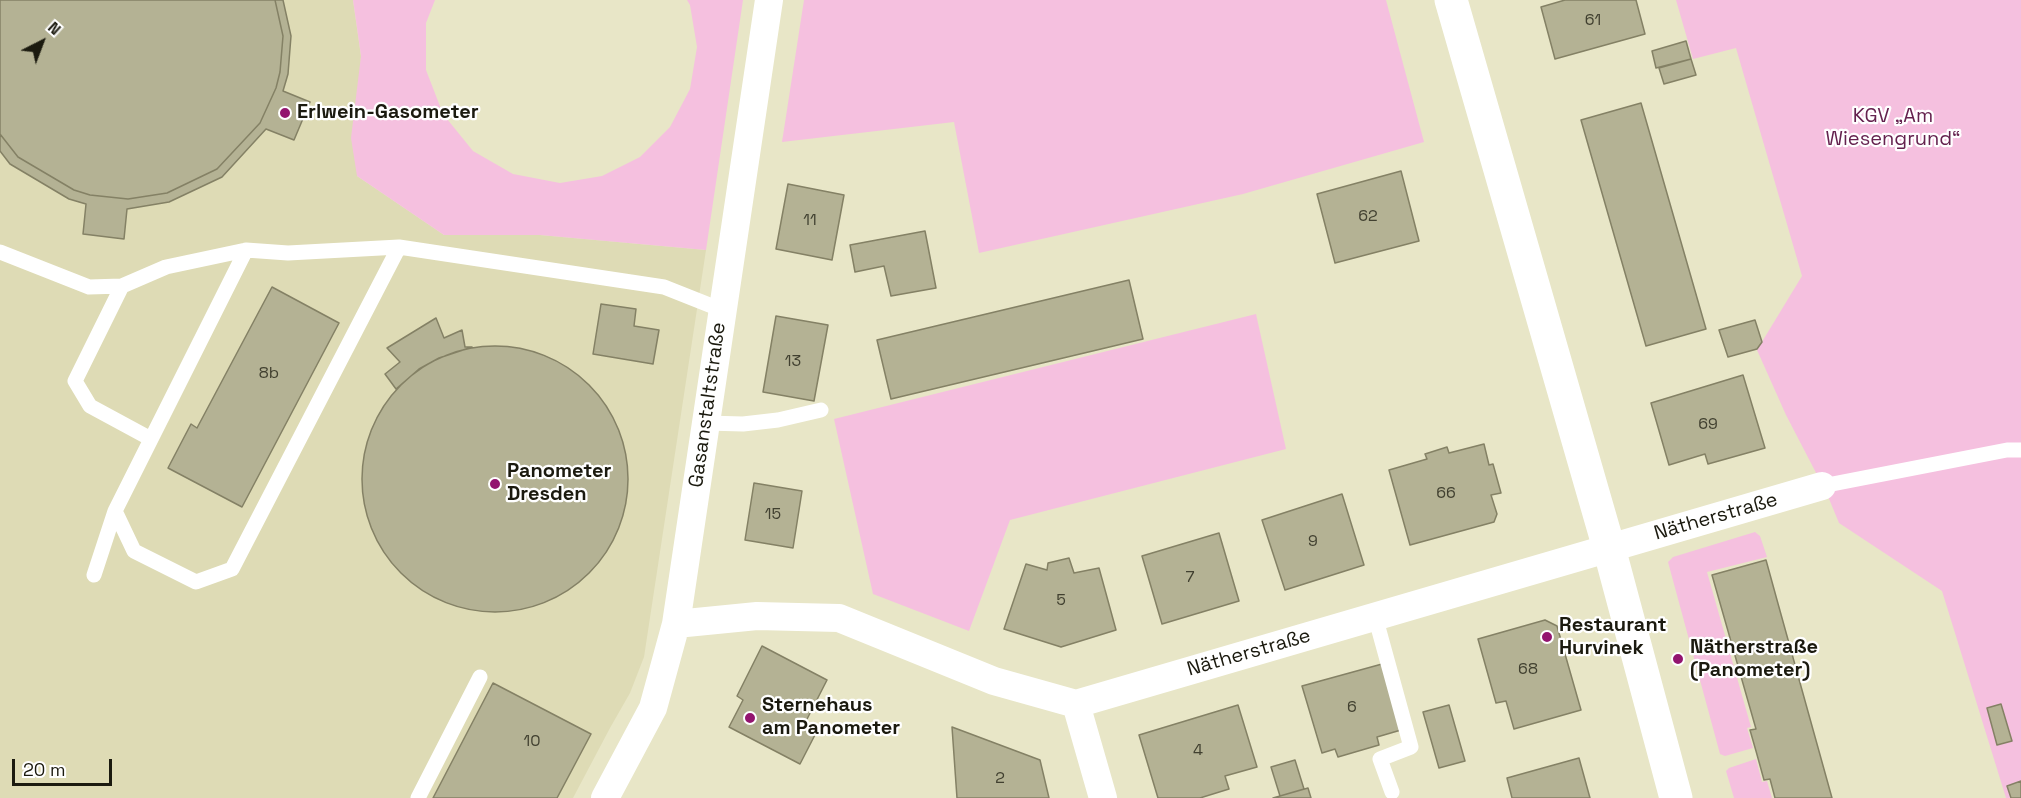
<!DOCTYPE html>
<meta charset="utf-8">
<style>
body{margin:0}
#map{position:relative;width:2021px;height:798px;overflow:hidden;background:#e8e6c7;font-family:"Space Grotesk",sans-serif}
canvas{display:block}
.north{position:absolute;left:12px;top:12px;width:60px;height:60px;-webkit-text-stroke:4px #fff;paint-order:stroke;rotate:42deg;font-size:16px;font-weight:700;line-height:24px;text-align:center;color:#1b1a0f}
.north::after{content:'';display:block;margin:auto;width:21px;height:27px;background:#1b1a0f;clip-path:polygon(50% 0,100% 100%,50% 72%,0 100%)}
.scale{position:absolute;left:12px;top:759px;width:100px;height:27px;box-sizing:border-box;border:3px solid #1b1a0f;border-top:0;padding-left:8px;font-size:18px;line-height:21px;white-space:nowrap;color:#1b1a0f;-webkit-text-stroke:4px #fff;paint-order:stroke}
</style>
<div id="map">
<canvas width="2021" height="798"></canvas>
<div class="north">N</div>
<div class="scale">20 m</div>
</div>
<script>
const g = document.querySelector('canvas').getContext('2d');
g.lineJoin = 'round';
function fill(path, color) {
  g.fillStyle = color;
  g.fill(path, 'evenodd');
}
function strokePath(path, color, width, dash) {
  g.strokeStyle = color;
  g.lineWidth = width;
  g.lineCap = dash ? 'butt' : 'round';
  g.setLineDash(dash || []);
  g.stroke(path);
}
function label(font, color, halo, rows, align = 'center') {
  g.font = font + ' "Space Grotesk",sans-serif';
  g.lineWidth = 4.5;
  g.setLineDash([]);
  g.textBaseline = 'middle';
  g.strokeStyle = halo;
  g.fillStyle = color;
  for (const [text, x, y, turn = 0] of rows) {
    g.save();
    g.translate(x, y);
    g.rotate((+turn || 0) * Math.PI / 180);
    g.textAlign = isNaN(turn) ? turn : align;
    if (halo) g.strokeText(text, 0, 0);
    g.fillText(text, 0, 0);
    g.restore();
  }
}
const built = new Path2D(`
 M0 0H353L361 56 357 176 444 235H540L706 250 644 657 630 693 610 728 573 798H0Z`);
const green = new Path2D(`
 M353 0H435L426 23V70L443 114 473 151 513 174 560 183 602 176 640 157 670 127 690 89 697 47 690 5 687 0H743L706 250 540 235H444L357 176 351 138 361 56Z
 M804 0H1386L1424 142 1243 194 979 253 954 122 782 142Z
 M1676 0H2021V798H2006L1942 591 1839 523 1827 494 1786 415 1757 350 1802 276 1736 48 1693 59Z
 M1256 314 1286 449 1010 520 969 631 873 594 834 419Z
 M1755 532 1760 536 1767 557 1707 572 1751 727 1747 728 1753 748 1725 756 1720 754 1668 562 1673 557Z
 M1756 759 1762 782 1767 781 1772 798H1734L1726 771 1729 768Z`);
const building = new Path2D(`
 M0 0H275L283 36 280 72 276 88 260 123 217 169 167 193 128 199 90 195 74 190 18 157 0 134Z
 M275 0H283L291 36 288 74 283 91 310 102 294 140 266 129 222 177 169 202 127 209 124 239 83 234 86 204 69 199 10 164 0 151V134L18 157 74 190 90 195 128 199 167 193 217 169 260 123 276 88 280 72 283 36Z
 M1565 0H1636L1645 34 1555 59 1541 7Z
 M1686 41 1691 59 1656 68 1652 51Z
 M1691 59 1696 75 1664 84 1659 68Z
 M1641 103 1706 329 1646 346 1581 120Z
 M1401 171 1419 241 1335 263 1317 194Z
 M788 184 844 195 832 260 776 249Z
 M925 231 936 288 891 296 884 266 855 272 850 245Z
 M1129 280 1143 339 891 399 877 340Z
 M272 287 339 323 242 507 168 468 191 424 197 428Z
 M601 304 636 309 634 326 659 330 653 364 593 354Z
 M776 316 828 325 814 401 763 392Z
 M436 318 444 338 462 330 465 347H472L439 358 419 369 396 389 385 374 400 362 387 348Z
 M1755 320 1762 342 1757 349 1728 357 1719 330Z
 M362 479a133 133 0 1 1 266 0a133 133 0 1 1-266 0Z
 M1743 375 1765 448 1708 464 1705 454 1669 465 1651 403Z
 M1484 444 1489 465 1493 464 1501 493 1491 495 1497 514 1494 522 1410 545 1389 470 1427 459 1425 454 1447 447 1449 453Z
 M754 483 802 491 793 548 745 540Z
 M1342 494 1364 565 1285 590 1262 520Z
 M1219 533 1239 601 1162 624 1142 556Z
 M1069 558 1074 573 1099 568 1116 630 1061 647 1004 629 1026 564 1047 570 1048 563Z
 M1766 560 1777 600 1832 798H1775L1770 779 1764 780 1756 751 1750 730 1756 729 1712 575Z
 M1545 620 1557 626 1581 710 1514 729 1506 701 1496 703 1478 639Z
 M762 646 827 680 804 725 817 731 800 764 729 727 743 700 737 696Z
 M1382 664 1401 730 1377 737 1379 745 1338 757 1335 749 1322 753 1302 686Z
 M493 683 591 734 557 798H433Z
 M2001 704 2012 741 1997 745 1987 708Z
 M1238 705 1257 767 1225 776 1229 789 1200 798H1158L1139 735Z
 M1449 705 1465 761 1439 768 1423 712Z
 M952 727 1040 760 1049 798H957Z
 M1579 758 1590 798H1512L1507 778Z
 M1295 760 1304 789 1280 796 1271 767Z
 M2021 781V798H2011L2007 786Z
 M1308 788 1311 798H1273Z`);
const lane = new Path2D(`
 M399 247 232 569 196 582 134 551 115 511 246 250 288 253 399 247 664 287 722 310
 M0 252 89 287 122 286 166 267 246 250
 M122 286 75 381 90 406 151 439
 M706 423 743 424 778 420 821 410
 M1822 486 2007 450H2021
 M94 575 115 511
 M1375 616 1411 747 1380 759 1392 792
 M418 798 480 677`);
const street = new Path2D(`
 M676 624 757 616 839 618 994 681 1076 704 1822 486
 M1076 704 1103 798
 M605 798 653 708 676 624 769 0`);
const secondary = new Path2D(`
 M1451 0 1609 548 1676 798`);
const markers = [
 [285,113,6,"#93146f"],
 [495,484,6,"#93146f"],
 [1547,637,6,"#93146f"],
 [1678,659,6,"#93146f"],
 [750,718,6,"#93146f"]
];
const numberNames = [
 ["61",1593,21],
 ["62",1368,217],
 ["11",810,221],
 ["13",793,362],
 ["8b",269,374],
 ["69",1708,425],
 ["66",1446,494],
 ["15",773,515],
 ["9",1313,542],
 ["7",1190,578],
 ["5",1061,601],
 ["68",1528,670],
 ["6",1352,708],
 ["10",532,742],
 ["4",1198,751],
 ["2",1000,779]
];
const poiNames = [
 ["Erlwein-Gasometer",297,113],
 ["Panometer",507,472],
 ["Dresden",507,495],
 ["Restaurant",1559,626],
 ["Hurvinek",1559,649],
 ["Nätherstraße",1690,648],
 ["(Panometer)",1690,671],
 ["Sternehaus",762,706],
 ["am Panometer",762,729]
];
const parkNames = [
 ["KGV „Am",1893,117],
 ["Wiesengrund“",1893,140]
];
const streetNames = [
 ["Gasanstaltstraße",708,405,-82],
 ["Nätherstraße",1716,517,-16],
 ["Nätherstraße",1249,653,-16]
];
fill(built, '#dedbb5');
fill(green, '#f5c0df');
fill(building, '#b4b294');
strokePath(building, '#848165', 1.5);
strokePath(lane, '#fff', 15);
strokePath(street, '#fff', 28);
strokePath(secondary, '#fff', 33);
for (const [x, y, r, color] of markers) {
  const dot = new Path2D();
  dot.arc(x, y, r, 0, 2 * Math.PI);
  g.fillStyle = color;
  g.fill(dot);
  strokePath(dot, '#fff', 2);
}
label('16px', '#414030', null, numberNames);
label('bold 20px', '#1b1a0f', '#fff', poiNames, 'left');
label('20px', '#65224f', '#fff', parkNames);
label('20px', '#1b1a0f', '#fff', streetNames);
</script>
